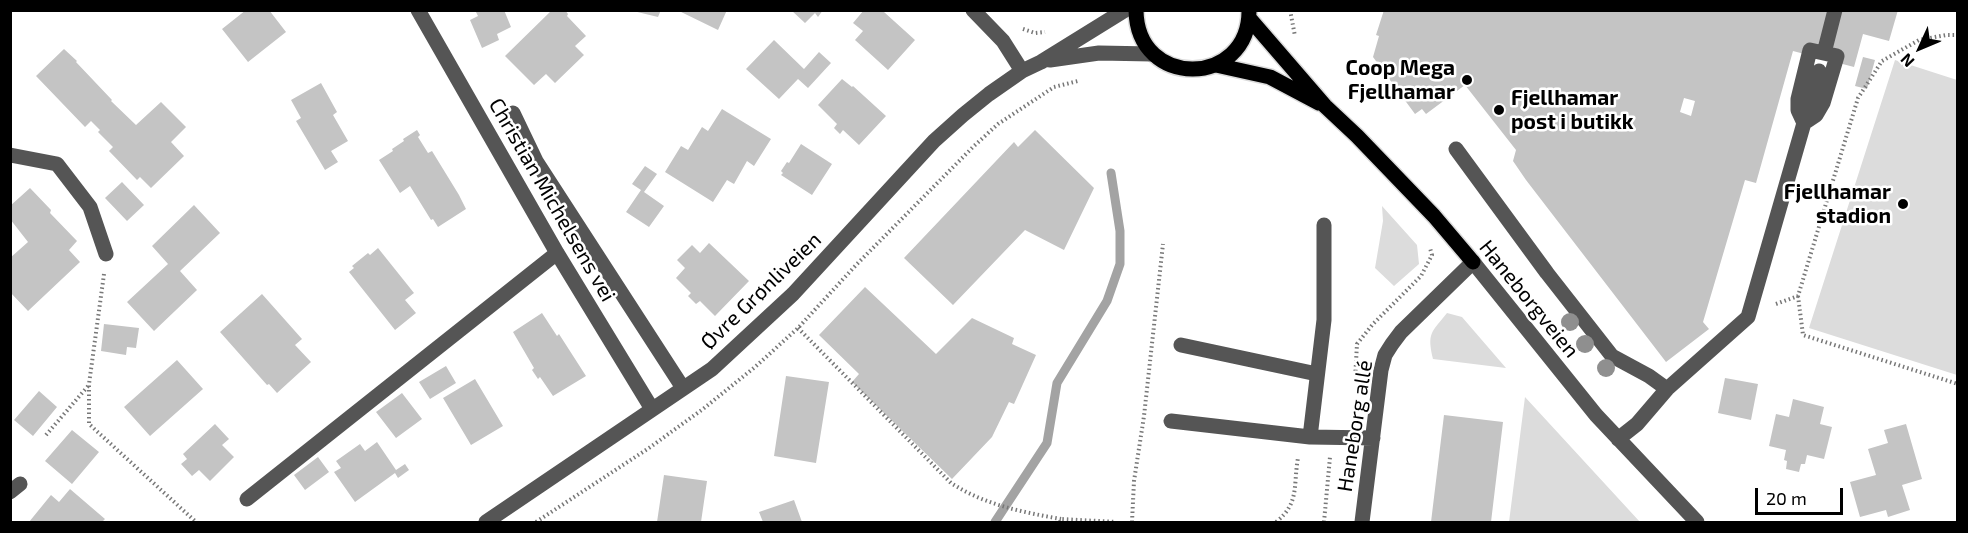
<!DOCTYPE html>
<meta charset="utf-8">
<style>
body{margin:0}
#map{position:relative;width:1968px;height:533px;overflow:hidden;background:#fff;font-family:"Exo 2",sans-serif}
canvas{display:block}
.frame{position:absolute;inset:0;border:12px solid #000;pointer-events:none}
.north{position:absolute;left:1890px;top:18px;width:60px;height:60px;-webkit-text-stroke:4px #fff;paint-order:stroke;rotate:226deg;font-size:16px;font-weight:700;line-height:24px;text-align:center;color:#000}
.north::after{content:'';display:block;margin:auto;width:21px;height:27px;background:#000;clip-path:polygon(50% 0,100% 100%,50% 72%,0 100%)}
.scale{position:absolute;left:1755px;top:488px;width:88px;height:27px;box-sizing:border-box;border:3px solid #000;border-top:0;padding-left:8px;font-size:18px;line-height:21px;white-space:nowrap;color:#000;-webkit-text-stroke:4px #fff;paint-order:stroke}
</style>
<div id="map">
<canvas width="1968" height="533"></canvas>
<div class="frame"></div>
<div class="north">N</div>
<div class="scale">20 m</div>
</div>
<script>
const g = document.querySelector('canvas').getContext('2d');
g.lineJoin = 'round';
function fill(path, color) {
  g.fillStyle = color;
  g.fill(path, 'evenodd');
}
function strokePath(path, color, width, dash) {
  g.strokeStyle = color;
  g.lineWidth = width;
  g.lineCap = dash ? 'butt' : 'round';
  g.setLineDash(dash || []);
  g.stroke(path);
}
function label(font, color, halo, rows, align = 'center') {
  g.font = font + ' "Exo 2",sans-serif';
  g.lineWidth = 5;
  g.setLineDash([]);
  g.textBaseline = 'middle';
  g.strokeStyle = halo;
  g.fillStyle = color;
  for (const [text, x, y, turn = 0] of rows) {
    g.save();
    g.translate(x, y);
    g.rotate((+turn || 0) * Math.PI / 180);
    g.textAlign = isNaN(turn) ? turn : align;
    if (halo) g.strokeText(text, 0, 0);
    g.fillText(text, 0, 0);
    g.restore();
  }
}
const green = new Path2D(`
 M1895 60 1957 80V375L1809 328Z
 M1382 206 1417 245 1419 264 1394 286 1375 268 1383 221Z
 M1447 313 1462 317 1506 368 1433 359C1427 333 1431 333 1447 313Z
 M1525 397 1640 522H1509Z`);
const stream = new Path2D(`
 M995 522 1047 443 1057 383 1107 301 1120 264V231L1111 173`);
const building = new Path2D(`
 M246 10H269L286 32 248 62 222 29Z
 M475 10H504L511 27 497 34 499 40 482 48 470 20 478 16Z
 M552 10H565L568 14 567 16 586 36 575 46 584 55 555 83 546 74 534 85 505 56Z
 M629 10H661L658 17Z
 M677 10H727L718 30Z
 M791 10H823L818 17 815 13 805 23Z
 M864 10H885L884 12 915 40 888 70 855 40 863 31 853 23Z
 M1384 10H1898L1889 41 1863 34 1854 67 1793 51 1756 183 1745 180 1703 322 1709 329 1666 362 1526 180 1513 161 1516 150 1465 85 1426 114 1422 109 1415 114 1373 57 1379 36 1376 35ZM1684 98 1695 101 1691 116 1680 112Z
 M774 40 804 69 819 52 831 63 808 88 798 79 779 99 746 69Z
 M64 49 77 61 76 62 112 100 111 101 136 125 161 102 186 127 171 142 184 156 151 188 140 177 137 180 109 151 113 147 98 132 100 130 91 121 85 127 36 76Z
 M1863 57 1875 60 1867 89 1855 86Z
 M842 79 852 87 853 86 886 116 859 145 843 130 840 134 834 128 837 124 818 105Z
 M321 83 337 112 333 115 348 141 331 151 338 162 325 170 296 121 301 118 291 100Z
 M722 109 771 139 754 166 747 161 734 184 727 180 713 202 665 172 681 146 688 150 702 127 708 131Z
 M417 130 420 135 418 137 428 153 432 151 459 195 466 209 438 227 433 219 431 220 410 186 400 193 379 160 393 151 392 149 404 141 403 139Z
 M1035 130 1094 188 1064 250 1025 230 953 305 904 258 1014 142 1018 147Z
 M801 144 832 164 812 195 781 175 783 173 781 171 787 162 789 163Z
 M645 166 657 174 644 192 664 206 649 227 626 212 641 190 632 184Z
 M122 182 144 205 127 221 105 198Z
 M30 188 51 210 50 213 77 241 69 250 80 262 28 311 10 292V258L28 242 10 219V206Z
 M194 205 220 233 180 271 197 290 154 331 127 302 168 264 152 246Z
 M709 243 749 281 715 316 700 301 696 304 688 296 691 293 676 278 685 268 677 260 692 245 700 253Z
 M378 248 414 293 405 300 416 313 395 330 349 272 354 268 352 266 368 253 370 255Z
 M865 287 936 354 972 318 1014 338 1012 344 1036 355 1014 404 1009 402 992 437 952 479 852 382 859 374 819 335Z
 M262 294 302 339 295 345 311 362 277 393 269 384 267 385 220 332Z
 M542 313 557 336 559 334 586 376 553 396 540 377 538 379 532 370 534 368 513 332Z
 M104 324 139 328 136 348 127 347 126 355 101 351Z
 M177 360 203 389 150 436 124 407Z
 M446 366 456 383 430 399 419 382Z
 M786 376 829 382 816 463 774 456Z
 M1725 378 1758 384 1751 420 1718 413Z
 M475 379 503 426 471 445 443 398Z
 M39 391 57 407 33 436 14 420Z
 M402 393 422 419 396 438 376 412Z
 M1793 399 1824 407 1820 424 1832 427 1824 459 1807 455 1805 464H1801L1799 472 1786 469 1787 461 1784 460 1786 450 1769 446 1776 414 1789 417Z
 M1444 415 1503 422 1491 522H1431Z
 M215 424 229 439 222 445 234 457 210 481 199 470 192 476 181 464 187 459 183 454Z
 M1906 424 1922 479 1902 485 1910 510 1888 517 1886 510 1860 517 1850 482 1876 475 1868 449 1888 443 1884 430Z
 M72 430 99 452 72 484 45 461Z
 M377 442 396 470 405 464 409 470 398 478 395 473 355 502 334 472 341 468 336 461 360 444 365 451Z
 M318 457 329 472 305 490 294 475Z
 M664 475 707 481 701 522H657Z
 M70 489 105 519 102 522H29L51 495 59 502Z
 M794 500 802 522H763L759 512Z`);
const path = new Path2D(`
 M1290 10 1295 36
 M1023 29 1035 33 1045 32
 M104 274 89 384V424L196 522
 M1798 296 1803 335 1958 384
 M1776 304 1798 296 1858 98 1882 61 1919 40 1946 35H1958
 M798 328 951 483C985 505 1022 512 1061 519
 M1355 380 1357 344 1373 324 1421 276 1432 255 1430 248
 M46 435 89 385
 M536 522 649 448 703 409 755 367 798 328 857 264 974 146 998 124 1054 87 1078 81
 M1060 522 1061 519 1116 522
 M1132 522 1134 481 1144 416 1163 244
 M1276 522C1300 503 1293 485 1298 458
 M1324 522 1330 457`);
const minor = new Path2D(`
 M418 10 557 253 652 409
 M973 10 1003 41 1022 71
 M1810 50 1837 56 1823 103 1816 115 1804 123 1798 110V99Z
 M1824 53 1835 10
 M1050 60 1099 53 1152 54
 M513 113 536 161 683 388
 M1456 149 1547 273 1612 356 1649 376 1667 389
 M10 155 57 164 90 207 106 254
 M1181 345 1317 374
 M1171 421 1310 437 1373 438
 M1310 437 1324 320V225
 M1618 439 1637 424 1667 389 1748 317 1819 71
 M10 492 20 484
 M247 499 557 253
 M486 522 712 369 793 294 934 141 963 115 989 94 1022 71 1041 62 1125 10
 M1362 522 1381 370 1385 355 1392 344 1401 332 1473 262 1596 415 1697 522`);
const major = new Path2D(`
 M1136 10C1137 90 1249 87 1249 11
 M1249 18 1325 106 1357 136 1434 216 1473 262
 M1216 65 1270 77 1319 103`);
const trees = [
 [1570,322],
 [1585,344],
 [1606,368]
];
const markers = [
 [1467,80,6,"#000"],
 [1499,110,6,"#000"],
 [1903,204,6,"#000"]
];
const poiNames = [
 ["Coop Mega",1455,68],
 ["Fjellhamar",1455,92],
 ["Fjellhamar",1511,98,"left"],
 ["post i butikk",1511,122,"left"],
 ["Fjellhamar",1891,192],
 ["stadion",1891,216]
];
const streetNames = [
 ["Christian Michelsens vei",552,200,60],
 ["Øvre Grønliveien",761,291,-44],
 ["Haneborgveien",1529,299,51],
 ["Haneborg allé",1355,426,-81]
];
fill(green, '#dcdcdc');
strokePath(stream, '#a3a3a3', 9);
fill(building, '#c4c4c4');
strokePath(major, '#dbdbdb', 18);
strokePath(path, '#777', 4, [1.5, 3]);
strokePath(minor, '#555', 15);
strokePath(major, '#000', 15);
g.fillStyle = '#8f8f8f';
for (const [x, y] of trees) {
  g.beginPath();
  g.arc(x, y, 9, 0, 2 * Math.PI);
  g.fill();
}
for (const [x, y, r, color] of markers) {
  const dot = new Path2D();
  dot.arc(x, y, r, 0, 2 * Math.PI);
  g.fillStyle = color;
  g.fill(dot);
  strokePath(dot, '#fff', 2);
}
label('bold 21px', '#000', '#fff', poiNames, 'right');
label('21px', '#000', '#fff', streetNames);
</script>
